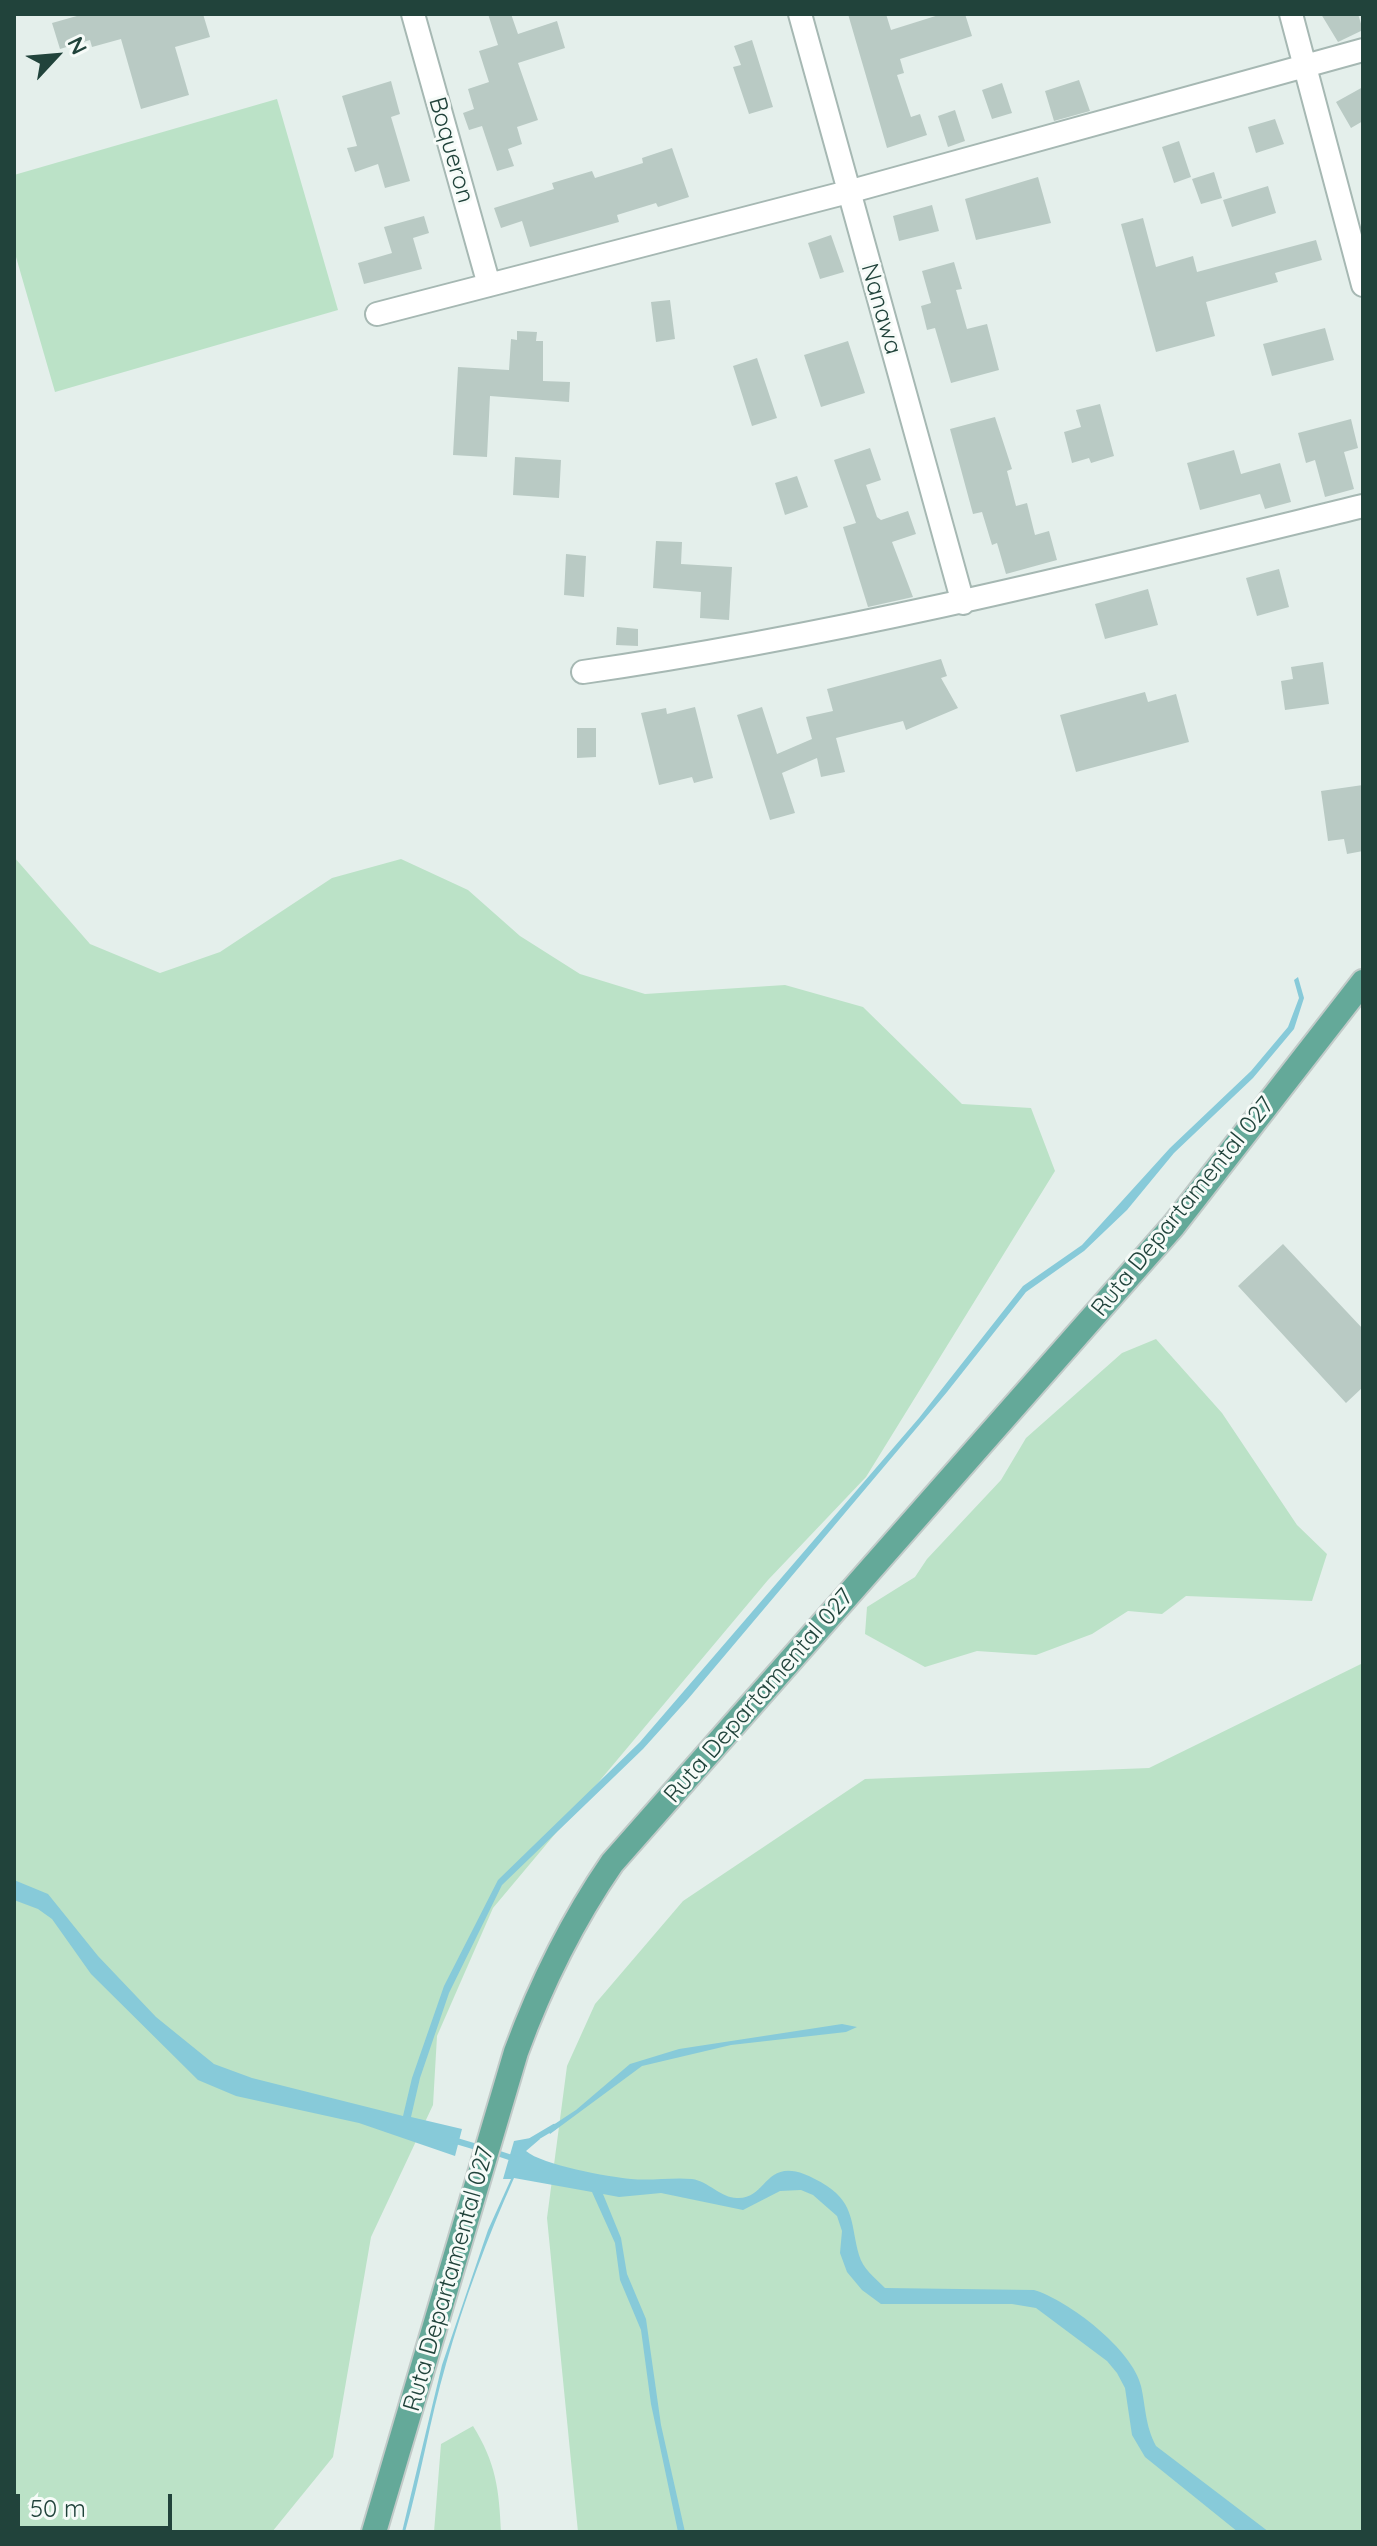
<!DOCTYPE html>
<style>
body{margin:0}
#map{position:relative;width:1377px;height:2546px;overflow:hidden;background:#e4efeb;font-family:Quicksand,sans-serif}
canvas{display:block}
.frame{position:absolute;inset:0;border:16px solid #21433b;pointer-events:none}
.north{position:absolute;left:16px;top:16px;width:80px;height:80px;-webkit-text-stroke:6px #f6fbf8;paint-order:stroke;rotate:64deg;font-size:22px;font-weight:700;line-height:32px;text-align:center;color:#21433b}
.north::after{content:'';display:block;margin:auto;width:28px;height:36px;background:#21433b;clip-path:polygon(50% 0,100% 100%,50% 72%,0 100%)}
.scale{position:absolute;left:16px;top:2494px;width:156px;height:36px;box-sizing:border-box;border:4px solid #21433b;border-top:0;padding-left:10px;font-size:24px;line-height:28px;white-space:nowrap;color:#21433b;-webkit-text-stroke:6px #f6fbf8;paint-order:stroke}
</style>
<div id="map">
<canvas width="1377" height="2546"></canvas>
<div class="frame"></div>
<div class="north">N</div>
<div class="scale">50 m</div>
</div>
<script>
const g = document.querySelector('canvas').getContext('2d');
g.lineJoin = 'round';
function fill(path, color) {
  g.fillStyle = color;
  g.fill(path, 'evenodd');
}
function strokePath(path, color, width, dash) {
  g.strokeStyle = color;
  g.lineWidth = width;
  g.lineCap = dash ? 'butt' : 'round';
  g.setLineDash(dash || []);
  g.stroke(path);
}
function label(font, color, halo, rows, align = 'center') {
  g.font = font + ' Quicksand,sans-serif';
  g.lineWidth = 6;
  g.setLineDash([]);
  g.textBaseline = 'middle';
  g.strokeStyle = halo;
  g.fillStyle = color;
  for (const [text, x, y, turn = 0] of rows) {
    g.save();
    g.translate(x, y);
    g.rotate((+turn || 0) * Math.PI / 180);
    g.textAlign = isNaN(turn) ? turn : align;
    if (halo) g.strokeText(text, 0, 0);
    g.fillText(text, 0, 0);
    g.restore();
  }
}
const green = new Path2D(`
 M277 99 338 310 55 392 14 250V175Z
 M14 857 90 944 160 973 220 952 332 878 401 859 468 890 520 936 580 974 645 994 785 985 863 1007 962 1104 1031 1108 1055 1171 866 1477 768 1580 493 1908 437 2036 433 2105 371 2237 333 2457 272 2532H14Z
 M1156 1339 1222 1413 1297 1525 1327 1554 1312 1601 1186 1596 1162 1614 1128 1611 1092 1634 1036 1655 977 1651 925 1667 865 1634 867 1607 915 1577 927 1559 1001 1480 1026 1438 1122 1353Z
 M1363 1663V2532H578L547 2218 567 2066 595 2004 683 1901 865 1779 1149 1768Z
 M473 2426C496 2463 499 2489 501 2532H434L441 2444Z`);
const water = new Path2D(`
 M1298 977 1304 998 1294 1029 1253 1078 1174 1153 1127 1210 1084 1251 1026 1292 947 1392 688 1699 643 1749 502 1885 449 1993 420 2078 411 2117 462 2129 455 2156 359 2123 236 2096 198 2080 91 1974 52 1919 38 1909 14 1900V1880L48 1894 98 1956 156 2017 214 2064 252 2078 403 2116 412 2078 444 1986 498 1880 640 1742 919 1418 1023 1286 1082 1245 1170 1148 1251 1071 1288 1027 1299 998 1294 980Z
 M842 2024 857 2027 846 2032 731 2045 642 2066 550 2134 547 2129 576 2110 630 2064 679 2049Z
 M536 2137 540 2139 526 2151C542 2165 609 2177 631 2179 652 2181 672 2177 692 2179 708 2181 721 2198 737 2198 771 2200 763 2145 827 2186 855 2204 851 2227 859 2255 863 2269 875 2278 885 2288L1034 2290C1068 2300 1133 2350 1141 2386 1146 2408 1145 2425 1156 2446L1269 2532H1238L1145 2457 1132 2435 1125 2388 1117 2373 1107 2361 1036 2308 1012 2304H881L862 2290 847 2272 840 2253 842 2231 837 2216 813 2195 801 2190 780 2191 743 2210 661 2193 619 2197 603 2194 621 2238 627 2274 646 2319 661 2425 685 2532H678L651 2404 641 2330 620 2280 615 2243 592 2192 514 2178C487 2238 464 2301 446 2364 430 2419 421 2476 405 2532H402L442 2365 488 2230 511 2179H503L514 2141Z`);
const stream = new Path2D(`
 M453 2140 480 2148
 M532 2140 554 2127
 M491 2151 515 2159`);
const building = new Path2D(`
 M84 14H203L210 37 175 47 189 95 141 109 121 39 92 47 90 40 60 49 52 23Z
 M488 14H511L518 34 557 21 565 48 518 63 538 120 517 127 522 144 508 149 514 166 497 171 482 126 469 130 463 113 474 109 468 89 489 82 479 51 498 45Z
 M848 14H886L891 30 942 14H965L972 36 900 59 904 73 897 75 911 117 920 114 927 135 887 148Z
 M1321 14H1358L1363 30 1338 42Z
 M752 40 773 107 749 114 733 67 741 65 734 46Z
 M1079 80 1090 111 1054 121 1045 91Z
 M391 81 400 114 391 117 410 181 385 188 378 164 355 172 347 148 357 146 342 96Z
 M1002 83 1012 113 992 119 982 90Z
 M1363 87V121L1351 128 1336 102Z
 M955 110 965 141 948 147 938 116Z
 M1275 119 1284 144 1256 153 1248 127Z
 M1179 141 1191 177 1174 183 1162 147Z
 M672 148 689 197 658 207 656 203 617 215 619 222 530 247 522 221 501 228 494 208 554 189 552 183 592 171 595 178 643 163 642 158Z
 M1214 172 1222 198 1201 204 1192 179Z
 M1038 177 1051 223 976 240 965 199Z
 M1268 186 1276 213 1232 227 1223 200Z
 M932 205 939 231 899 241 893 216Z
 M424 216 429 233 413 238 422 269 364 284 358 263 392 253 384 227Z
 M1143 218 1156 267 1193 256 1197 272 1316 240 1322 260 1275 273 1278 282 1206 302 1215 336 1156 352 1121 224Z
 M831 235 844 272 820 279 808 243Z
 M954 262 962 289 956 290 967 329 987 324 999 370 951 383 935 328 927 330 921 306 931 303 922 271Z
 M670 300 675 339 656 342 651 302Z
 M1325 328 1334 360 1272 376 1263 344Z
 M517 331 537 332 536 341H543V381L570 382 569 402 490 396 487 457 453 455 458 367 509 370 511 339 517 340Z
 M848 341 865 393 821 407 804 355Z
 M757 358 777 418 752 426 733 366Z
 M1100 404 1114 456 1091 463 1089 458 1072 463 1064 432 1081 427 1076 410Z
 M995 417 1012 469 1007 471 1016 506 1027 503 1035 535 1049 531 1057 560 1006 574 997 543 992 545 982 512 973 514 950 429Z
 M1351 419 1358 448 1344 452 1354 489 1325 497 1315 460 1306 463 1298 433Z
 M870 448 881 480 866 485 877 517 881 520 908 511 916 534 892 542 913 597 868 607 843 527 856 523 834 460Z
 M1234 450 1241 474 1280 463 1291 502 1265 509 1260 494 1200 510 1187 463Z
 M515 457 561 460 559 498 513 495Z
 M797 476 808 507 785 515 775 483Z
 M656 541 682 542 681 564 732 567 729 620 700 618 701 592 653 588Z
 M566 554 586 556 584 597 564 595Z
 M1279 569 1289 607 1257 616 1246 578Z
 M1148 589 1158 625 1105 639 1095 604Z
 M617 627 638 629V646L616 645Z
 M941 659 947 676 941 678 958 708 906 730 903 721 836 738 845 772 821 777 817 758 782 773 795 813 770 820 737 715 762 707 777 754 812 739 806 717 833 711 827 689Z
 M1323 662 1329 704 1285 710 1281 681 1293 679 1291 667Z
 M1145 692 1148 702 1176 694 1189 742 1076 772 1060 715Z
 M695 707 713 778 694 783 692 777 659 785 641 713 666 708 667 714Z
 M577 728H596V757L577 758Z
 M1363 785V851L1347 854 1344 839 1328 841 1321 791Z
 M1283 1244 1363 1329V1387L1346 1403 1238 1286Z`);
const street = new Path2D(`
 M413 14 489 285
 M800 14 963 603
 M1291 14 1363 285
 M377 314 848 192 1363 50
 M583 672C847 634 1104 569 1363 506`);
const primary = new Path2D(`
 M374 2532 516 2052C541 1984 570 1924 612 1863L1174 1225 1363 982`);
const streetNames = [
 ["Boqueron",451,150,74],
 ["Nanawa",881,309,74],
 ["Ruta Departamental 027",1183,1207,-51],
 ["Ruta Departamental 027",759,1696,-49],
 ["Ruta Departamental 027",449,2279,-74]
];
fill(green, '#bbe2c7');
fill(water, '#87cad9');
strokePath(stream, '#87cad9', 6);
fill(building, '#b9cac4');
strokePath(street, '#a6b8b3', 26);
strokePath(primary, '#c1cac8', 28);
strokePath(street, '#fff', 22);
strokePath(primary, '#64a999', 24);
label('24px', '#21433b', '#f6fbf8', streetNames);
</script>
